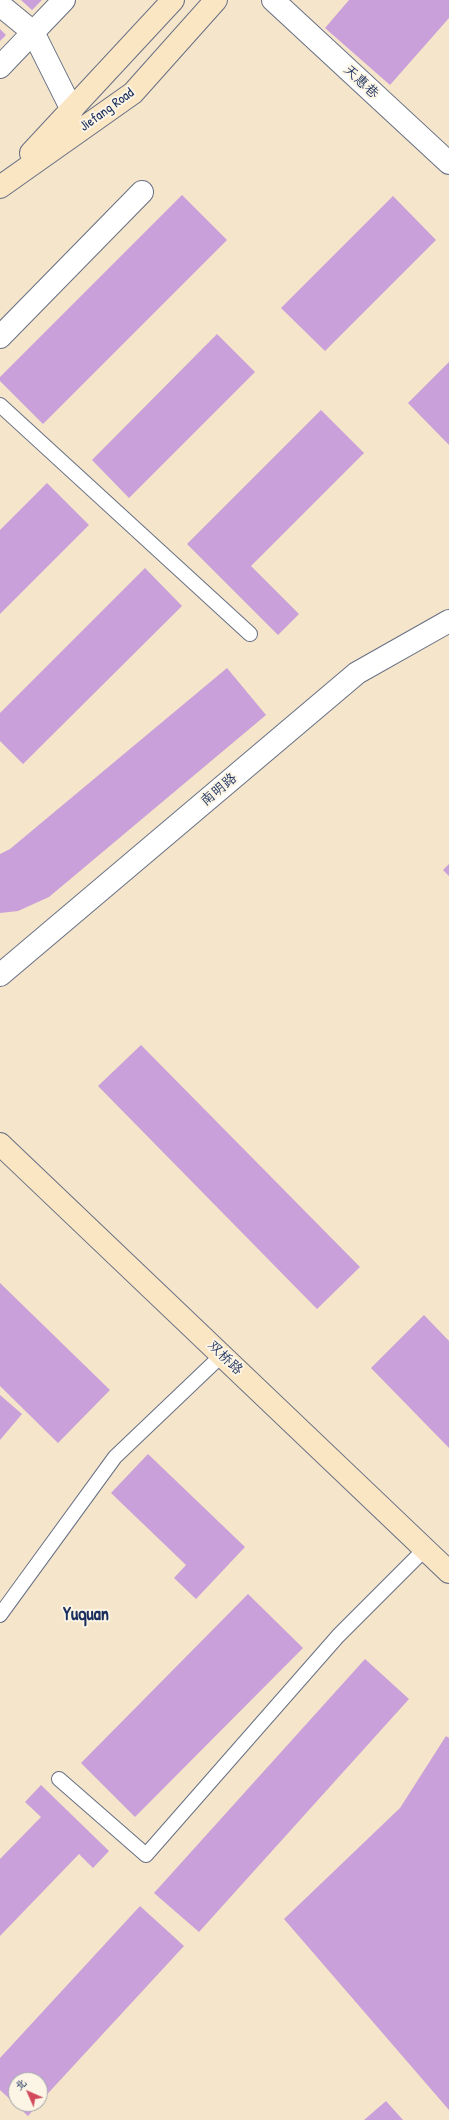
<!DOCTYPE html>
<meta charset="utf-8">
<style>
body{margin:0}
#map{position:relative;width:449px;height:2120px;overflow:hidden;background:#f5e5ca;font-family:"Patrick Hand","LXGW WenKai TC",sans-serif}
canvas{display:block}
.north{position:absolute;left:8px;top:2072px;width:40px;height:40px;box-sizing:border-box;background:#fcf5e5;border:1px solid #a2a6af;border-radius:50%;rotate:315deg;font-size:11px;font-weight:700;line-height:16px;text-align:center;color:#1b2f5e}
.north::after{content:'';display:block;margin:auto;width:14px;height:18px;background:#d1495b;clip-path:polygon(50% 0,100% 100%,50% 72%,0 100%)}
</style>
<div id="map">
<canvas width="449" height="2120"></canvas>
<div class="north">北</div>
</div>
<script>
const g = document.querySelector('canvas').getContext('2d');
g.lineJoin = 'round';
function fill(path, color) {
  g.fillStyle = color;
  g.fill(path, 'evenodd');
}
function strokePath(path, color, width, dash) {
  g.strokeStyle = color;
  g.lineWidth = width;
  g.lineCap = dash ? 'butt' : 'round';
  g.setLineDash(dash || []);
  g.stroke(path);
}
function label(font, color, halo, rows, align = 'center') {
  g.font = font + ' "Patrick Hand","LXGW WenKai TC",sans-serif';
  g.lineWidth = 4;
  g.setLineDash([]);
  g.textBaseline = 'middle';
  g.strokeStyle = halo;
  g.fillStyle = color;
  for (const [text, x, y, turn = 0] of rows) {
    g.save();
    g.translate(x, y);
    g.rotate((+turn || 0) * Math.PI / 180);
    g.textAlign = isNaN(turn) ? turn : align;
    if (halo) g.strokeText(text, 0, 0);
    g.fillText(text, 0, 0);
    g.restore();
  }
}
const building = new Path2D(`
 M21 0H42L32 10Z
 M349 0H449V18L390 85 325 28Z
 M0 29 6 35 0 41Z
 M182 195 227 240 43 424 0 381V377Z
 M393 196 436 240 325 351 281 308Z
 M217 334 255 372 129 498 92 460Z
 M449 362V445L408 403Z
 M321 410 364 453 251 566 299 614 278 635 187 544Z
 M47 483 89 525 0 614V530Z
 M145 568 182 606 23 764 0 741V713Z
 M227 668 266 715 49 897 18 911 0 913V854L10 849Z
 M449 864V876L443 870Z
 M141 1045 360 1267 317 1309 98 1086Z
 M0 1283 110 1390 58 1443 0 1386Z
 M424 1315 449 1341V1448L371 1368Z
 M0 1395 22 1414 0 1440Z
 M148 1454 245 1547 196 1599 174 1578 186 1565 111 1493Z
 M248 1594 303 1648 135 1817 81 1763Z
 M365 1659 409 1699 199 1932 154 1893Z
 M446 1736 449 1738V2110L284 1919 400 1808Z
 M41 1785 109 1851 93 1868 79 1854 0 1936V1859L41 1817 25 1802Z
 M140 1906 184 1946 40 2102V2080H16V2104H38L28 2116 0 2090V2058Z
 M386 2101 403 2120H364Z`);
const lane = new Path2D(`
 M0 405 250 634
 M0 1615 115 1457 222 1355
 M59 1779 146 1855 338 1636 426 1548`);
const street = new Path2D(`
 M273 0 449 163
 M0 5 33 32 72 110
 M0 67 64 0
 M0 337 142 192
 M0 975 357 673 449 621`);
const secondary = new Path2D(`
 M31 153 173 0
 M0 187 133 93 216 0
 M0 1144 449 1572`);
const streetNames = [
 ["天惠巷",361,82,43],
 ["Jiefang Road",107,110,-36],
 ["南明路",219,790,-40],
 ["双桥路",225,1358,44]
];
const districtNames = [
 ["Yuquan",86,1615]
];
fill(building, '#c9a0d9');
strokePath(lane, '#676f84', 16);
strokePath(street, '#676f84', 24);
strokePath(secondary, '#676f84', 24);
strokePath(lane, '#fff', 14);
strokePath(street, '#fff', 22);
strokePath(secondary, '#fbe6c4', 22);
label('14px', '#1b2f5e', '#fcf5e5', streetNames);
label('bold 18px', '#1b2f5e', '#fcf5e5', districtNames);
</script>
